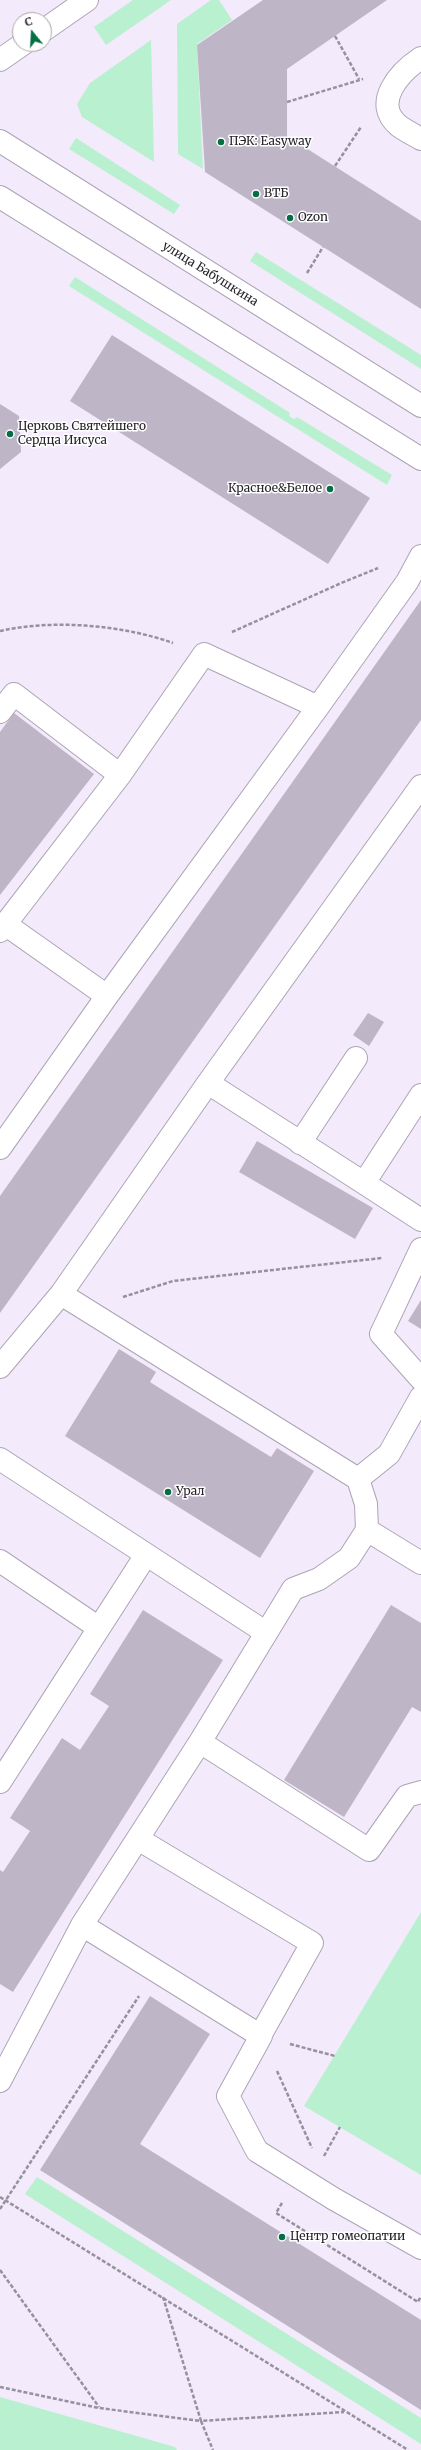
<!DOCTYPE html>
<meta charset="utf-8">
<style>
body{margin:0}
#map{position:relative;width:421px;height:2450px;overflow:hidden;background:#f3eafb;font-family:Merriweather,serif}
canvas{display:block}
.north{position:absolute;left:12px;top:12px;width:40px;height:40px;box-sizing:border-box;background:#fff;border:1px solid #a8a7a9;border-radius:50%;rotate:342deg;font-size:11px;font-weight:700;line-height:16px;text-align:center;color:#262329}
.north::after{content:'';display:block;margin:auto;width:14px;height:18px;background:#046e45;clip-path:polygon(50% 0,100% 100%,50% 72%,0 100%)}
</style>
<div id="map">
<canvas width="421" height="2450"></canvas>
<div class="north">С</div>
</div>
<script>
const g = document.querySelector('canvas').getContext('2d');
g.lineJoin = 'round';
function fill(path, color) {
  g.fillStyle = color;
  g.fill(path, 'evenodd');
}
function strokePath(path, color, width, dash) {
  g.strokeStyle = color;
  g.lineWidth = width;
  g.lineCap = dash ? 'butt' : 'round';
  g.setLineDash(dash || []);
  g.stroke(path);
}
function label(font, color, halo, rows, align = 'center') {
  g.font = font + ' Merriweather,serif';
  g.lineWidth = 3;
  g.setLineDash([]);
  g.textBaseline = 'middle';
  g.strokeStyle = halo;
  g.fillStyle = color;
  for (const [text, x, y, turn = 0] of rows) {
    g.save();
    g.translate(x, y);
    g.rotate((+turn || 0) * Math.PI / 180);
    g.textAlign = isNaN(turn) ? turn : align;
    if (halo) g.strokeText(text, 0, 0);
    g.fillText(text, 0, 0);
    g.restore();
  }
}
const green = new Path2D(`
 M133 0H171L106 45 94 27Z
 M211 0H219L232 20 197 44 203 169 178 154 177 24Z
 M151 40 154 162 82 117 77 104 90 83Z
 M76 138 180 205 174 214 69 149Z
 M256 252 421 355V369L250 261Z
 M75 277 290 413 289 416 294 419 297 417 392 475 387 485 69 286Z
 M421 1912V2175L304 2106Z
 M37 2177 421 2418V2444L25 2194Z
 M0 2397 175 2447 177 2450H0Z`);
const building = new Path2D(`
 M263 0H387L287 69V136L421 221V309L205 172 197 45Z
 M112 335 370 498 328 564 70 401Z
 M0 404 19 416 21 452 0 469Z
 M421 600V720L0 1313V1196Z
 M14 713 94 774 0 895V732Z
 M368 1013 384 1022 369 1046 353 1035Z
 M257 1141 373 1208 355 1239 239 1172Z
 M421 1300V1329L408 1321Z
 M119 1349 156 1372 150 1382 161 1389 271 1457 277 1448 314 1471 260 1558 65 1436Z
 M391 1605 421 1623V1712L412 1707 344 1817 284 1780Z
 M143 1610 223 1660 13 1992 0 1984V1870L3 1872 30 1831 10 1818 62 1738 80 1750 109 1706 90 1694Z
 M150 1996 210 2034 140 2144 421 2320V2410L40 2170Z`);
const path = new Path2D(`
 M335 36 359 79
 M287 102 363 79
 M335 166 361 127
 M307 273 323 247
 M0 631C53 619 123 625 173 643
 M232 632 339 584 378 568
 M123 1297 173 1281 382 1258
 M290 2044 335 2056
 M277 2071 312 2148
 M324 2156 340 2127
 M0 2197 408 2450
 M282 2203 276 2213 418 2302 421 2296
 M0 2209 139 1996
 M0 2270 99 2407
 M163 2297 201 2421 344 2412
 M0 2387 99 2408 201 2421 213 2450`);
const minor = new Path2D(`
 M44 30 87 0
 M421 58C400 72 371 103 399 126 406 131 414 135 421 139
 M0 60 23 44
 M0 141 421 406
 M0 197 421 459
 M0 712 14 694 120 775
 M5 924 107 996
 M0 931 120 775 204 654 318 707
 M208 1083 364 1183 421 1095
 M300 1143 356 1058
 M0 1148 107 996 318 707 407 582 421 556
 M364 1183 421 1220
 M421 1249 381 1334 421 1379
 M61 1294 358 1479
 M0 1367 61 1294 208 1083 421 786
 M0 1459 265 1632
 M367 1530 421 1563
 M0 1561 99 1628
 M200 1742 369 1850 407 1796 421 1792
 M0 1782 146 1555
 M138 1839 312 1943 260 2036
 M82 1925 261 2036 228 2096 257 2151 334 2199 421 2248
 M0 2081 82 1925 200 1742 293 1589 319 1579 349 1558 367 1530 366 1504 358 1479 389 1454 421 1397`);
const markers = [
 [221,142,4,"#046e45"],
 [256,194,4,"#046e45"],
 [290,218,4,"#046e45"],
 [10,434,4,"#046e45"],
 [330,489,4,"#046e45"],
 [168,1492,4,"#046e45"],
 [282,2237,4,"#046e45"]
];
const poiNames = [
 ["ПЭК: Easyway",229,142],
 ["ВТБ",264,194],
 ["Ozon",298,218],
 ["Церковь Святейшего",18,427],
 ["Сердца Иисуса",18,441],
 ["Красное&Белое",322,489,"right"],
 ["Урал",176,1492],
 ["Центр гомеопатии",290,2237]
];
const streetNames = [
 ["улица Бабушкина",210,274,32]
];
fill(green, '#b9f0d0');
fill(building, '#beb6c6');
strokePath(minor, '#aca4b4', 24);
strokePath(path, '#97919d', 2.5, [4, 2]);
strokePath(minor, '#fff', 22);
for (const [x, y, r, color] of markers) {
  const dot = new Path2D();
  dot.arc(x, y, r, 0, 2 * Math.PI);
  g.fillStyle = color;
  g.fill(dot);
  strokePath(dot, '#fff', 1.5);
}
label('12px', '#262329', '#fff', poiNames, 'left');
label('12px', '#262329', '#fff', streetNames);
</script>
